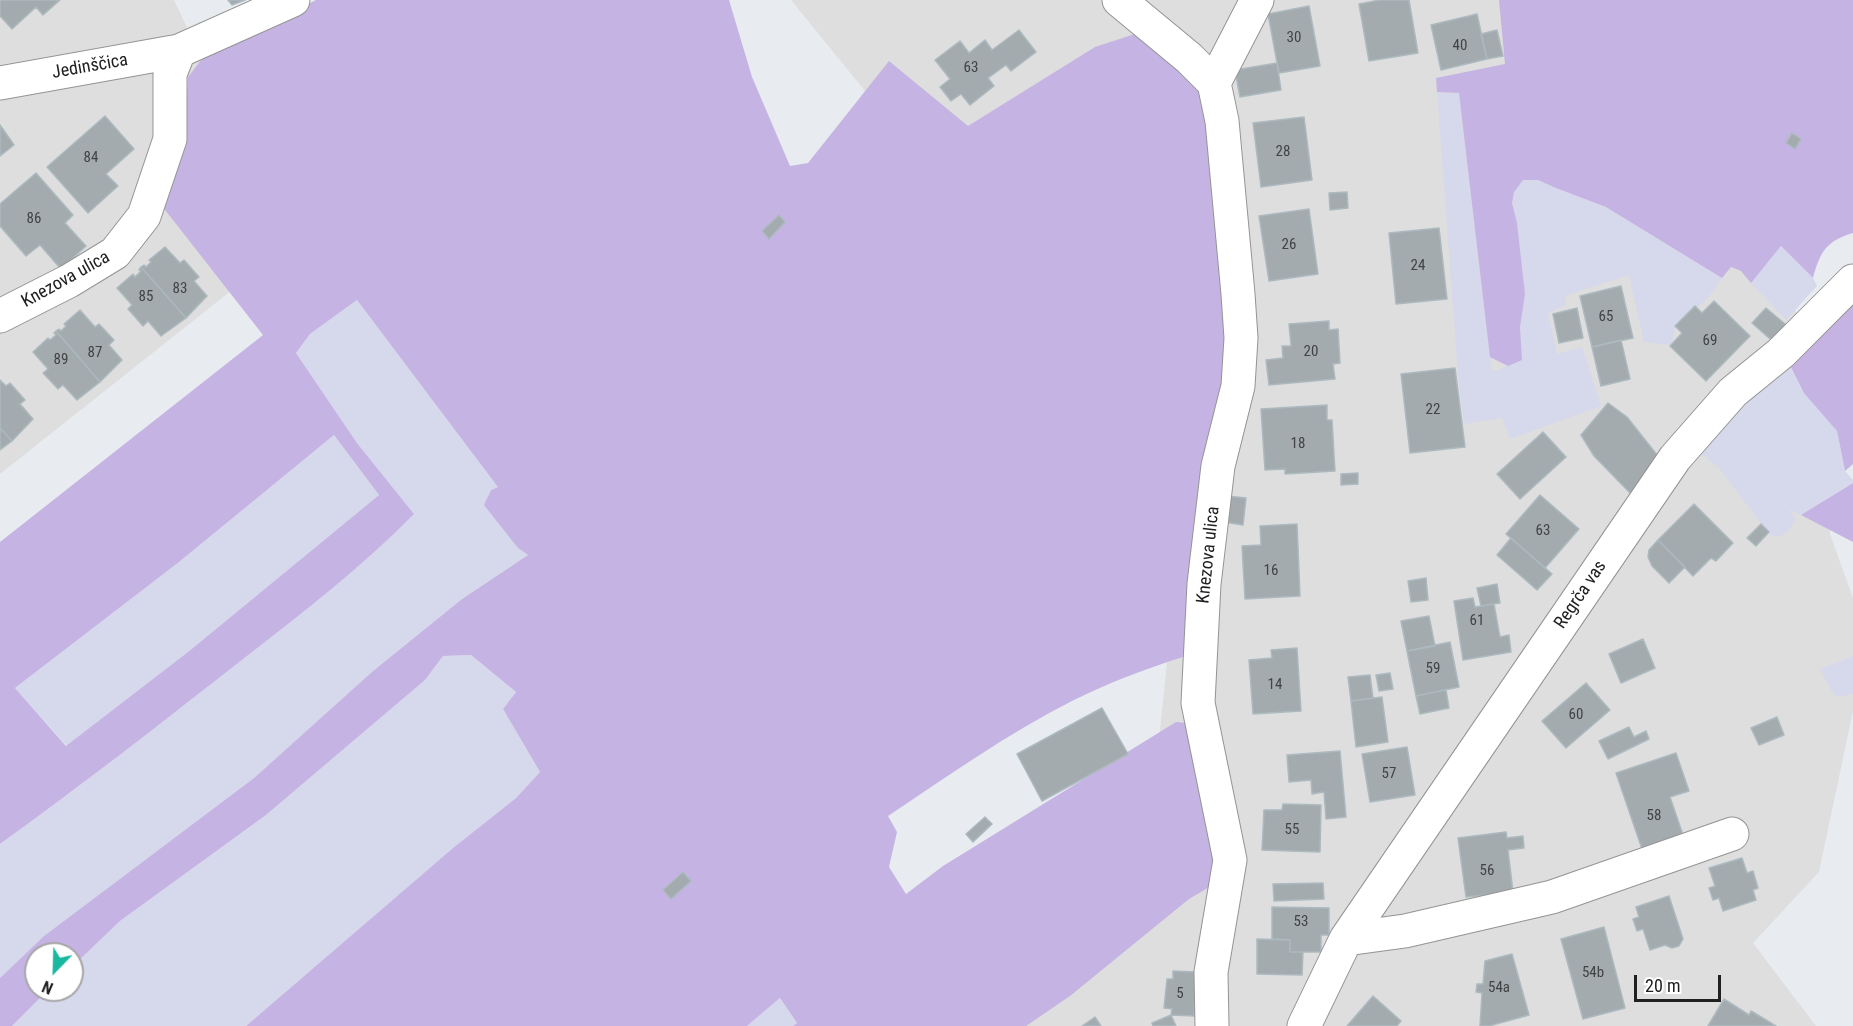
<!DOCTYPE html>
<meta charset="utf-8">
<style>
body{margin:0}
#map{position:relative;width:1853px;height:1026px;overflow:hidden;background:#e8ecf0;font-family:"Roboto Condensed",sans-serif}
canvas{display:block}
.north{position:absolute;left:24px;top:942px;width:60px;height:60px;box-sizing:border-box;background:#fff;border:2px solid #a6a6a6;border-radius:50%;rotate:203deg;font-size:16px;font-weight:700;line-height:24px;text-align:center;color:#202020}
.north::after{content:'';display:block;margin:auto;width:21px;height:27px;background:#18b9a0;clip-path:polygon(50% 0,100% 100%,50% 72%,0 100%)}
.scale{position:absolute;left:1634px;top:975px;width:87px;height:27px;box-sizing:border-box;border:3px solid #202020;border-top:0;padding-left:8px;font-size:18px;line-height:21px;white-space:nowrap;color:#202020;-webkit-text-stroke:4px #fff;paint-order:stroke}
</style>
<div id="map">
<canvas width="1853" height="1026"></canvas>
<div class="north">N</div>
<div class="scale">20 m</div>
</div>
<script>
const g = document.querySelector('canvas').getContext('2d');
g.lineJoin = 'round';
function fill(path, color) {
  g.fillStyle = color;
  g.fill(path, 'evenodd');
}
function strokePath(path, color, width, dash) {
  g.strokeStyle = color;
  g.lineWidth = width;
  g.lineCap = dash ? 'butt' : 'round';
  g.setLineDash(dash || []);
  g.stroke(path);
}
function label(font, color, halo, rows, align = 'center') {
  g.font = font + ' "Roboto Condensed",sans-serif';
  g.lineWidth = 4.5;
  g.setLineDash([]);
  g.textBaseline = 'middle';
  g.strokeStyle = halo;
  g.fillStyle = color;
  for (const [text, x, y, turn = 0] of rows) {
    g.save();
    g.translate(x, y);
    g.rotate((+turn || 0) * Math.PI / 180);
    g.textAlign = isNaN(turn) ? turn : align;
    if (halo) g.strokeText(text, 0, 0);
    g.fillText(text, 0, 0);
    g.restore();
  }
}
const residential = new Path2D(`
 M0 0H174L221 99 246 279 0 474Z
 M791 0H1576L1824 351 1830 534 1853 598V711L1819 872 1753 943 1816 1026H944L1145 874 1208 268 913 150Z`);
const farmland = new Path2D(`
 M1437 92 1459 93 1492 371 1499 370 1521 359 1520 327 1525 294 1517 223 1512 203 1514 192 1523 180H1538L1556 188 1606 207 1722 278 1707 299 1676 324 1671 345 1644 342 1629 275 1566 295 1565 305 1548 313 1557 354 1582 347 1601 406 1510 439 1502 418 1464 424 1458 375Z
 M1781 246 1813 278 1817 286 1786 320 1751 283Z
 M357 300 499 487 491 490 487 499 518 548 528 555 462 599 373 671 254 778 44 936 0 978V844L71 792 191 700 414 514 357 443 296 353 310 334Z
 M1788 361 1837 431 1845 471 1853 480V483L1801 515 1789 509 1795 519 1789 530 1779 537 1770 535 1719 468 1696 449Z
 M334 435 379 495 188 652 67 746 15 688 179 562Z
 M471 655 516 692 503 709 540 772 516 798 453 848 246 1026H12L48 990H72V967L120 921 266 815 425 680 443 656Z
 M1853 656V694L1835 697 1820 669Z
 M780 998 797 1023 793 1026H747Z`);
const grass = new Path2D(`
 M316 0H729L752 77 790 166 808 163 889 61 968 126 1095 47 1141 32 1179 62 1207 103 1230 360 1209 463 1183 657C1145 669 1108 683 1072 701 1007 734 948 776 888 816L897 832 889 867 906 894 943 866 1176 722 1188 723 1216 866 1211 886 1189 899 1070 996 1026 1026H793L797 1023 780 998 747 1026H246L453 848 516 798 540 772 503 709 516 692 471 655 443 656 425 680 266 815 120 921 72 967V954H36V990H48L12 1026H0V978L44 936 254 778 373 671 462 599 528 555 518 548 484 505 491 490 498 487 357 300 310 334 296 353 357 443 414 514C362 567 302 613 243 659 163 722 83 784 0 844V542L263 335 162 206 178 169 185 140 188 77 202 59ZM334 435 379 495 188 652 66 746 15 688 179 562Z
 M1499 0H1853V233C1826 241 1820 252 1813 278L1781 246 1751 283 1741 271 1731 267 1722 278 1606 207 1556 188 1538 180H1523L1514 192 1512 203 1517 223 1525 294 1520 327 1522 360 1508 366 1490 357 1459 93 1437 92 1436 78 1505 64Z
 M1853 301V464L1845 471 1837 431 1804 393 1788 361Z
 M1853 483V542L1801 515Z`);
const building = new Path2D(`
 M0 0H60L43 15 36 7 12 29 0 16Z
 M228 0H245L232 5Z
 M1380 0H1409L1418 53 1369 61 1359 4Z
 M1309 6 1320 66 1279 73 1268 14Z
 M1477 14 1487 59 1441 70 1431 25Z
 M1019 30 1036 52 1011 71 1006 65 988 78 994 86 970 105 961 94 951 101 940 87 950 79 935 60 960 41 969 53 985 40 992 50Z
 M1497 30 1503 56 1487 59 1481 34Z
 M1277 63 1281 90 1240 97 1235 70Z
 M105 116 134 149 106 174 118 186 88 213 47 167Z
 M1304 117 1312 180 1261 187 1253 123Z
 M0 125 14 145 0 156Z
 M1792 133 1801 139 1795 149 1786 143Z
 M36 173 73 215 65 223 86 246 61 269 40 245 26 256 0 226V204Z
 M1347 192 1348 208 1330 210 1329 193Z
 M1309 209 1318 274 1269 281 1259 216Z
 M779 215 785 222 769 239 762 231Z
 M1439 228 1447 299 1396 304 1389 233Z
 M165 247 180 263 184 260 199 277 194 281 207 296 186 318 141 267 144 265 146 267 151 262 149 260Z
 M141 267 186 318 161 336 148 321 143 326 128 309 132 305 117 288 133 274 135 277 141 271 139 270Z
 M1621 286 1633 338 1592 347 1580 296Z
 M1714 301 1750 336 1706 381 1670 346 1682 333 1675 326 1695 306 1702 313Z
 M1577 308 1583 338 1559 343 1553 314Z
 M1766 308 1791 329 1777 345 1752 323Z
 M80 310 95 327 99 324 114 340 109 345 122 360 100 382 56 331 59 329 61 331 66 326 64 324Z
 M1329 321V330L1338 329 1340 363 1333 364 1335 379 1269 385 1266 360 1283 358 1282 346H1291L1289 324Z
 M56 331 100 382 77 400 63 385 58 389 43 373 48 369 33 352 48 338 50 340 56 335 54 333Z
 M1621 340 1630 379 1601 386 1592 347Z
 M1455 368 1465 447 1410 453 1401 374Z
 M0 380 6 386 10 383 25 400 20 404 33 419 12 441 0 428Z
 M1608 403 1627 417 1665 465 1633 496 1594 456 1581 435Z
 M1327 405V420H1332L1335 471 1285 474V469L1265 470 1261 409Z
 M0 428 12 441 0 450Z
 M1543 432 1566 457 1520 499 1497 474Z
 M1358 473V484L1341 485V474Z
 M1540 495 1579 529 1545 568 1506 534Z
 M1227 496 1246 498 1243 525 1224 522Z
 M1694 504 1733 543 1716 561 1711 558 1693 576 1658 540Z
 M1297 524 1300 596 1245 599 1242 546 1261 545 1260 526Z
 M1761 524 1769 532 1756 546 1747 538Z
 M1511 538 1552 574 1537 590 1497 555Z
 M1658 540 1685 567 1669 583 1652 566 1648 557 1649 550Z
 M1426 578 1428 600 1411 602 1408 581Z
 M1497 584 1500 603 1481 606 1477 588Z
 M1473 598 1475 607 1494 604 1500 637 1509 635 1511 652 1463 660 1454 601Z
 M1429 616 1435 646 1407 651 1401 621Z
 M1643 639 1655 668 1621 683 1609 654Z
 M1450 642 1459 687 1416 696 1407 651Z
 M1297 648 1301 711 1253 714 1249 660 1272 658 1271 650Z
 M1390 673 1393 689 1379 691 1376 675Z
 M1370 675 1373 698 1351 701 1348 677Z
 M1586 683 1610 710 1566 748 1542 721Z
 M1446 690 1449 708 1420 714 1416 696Z
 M1382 697 1388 742 1356 747 1351 701Z
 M1102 708 1128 754 1042 801 1017 754Z
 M1777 717 1784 735 1759 745 1751 728Z
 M1629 727 1634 737 1646 731 1649 739 1608 759 1599 741Z
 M1407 747 1415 795 1370 802 1362 754Z
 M1340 751 1346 817 1326 819 1324 792 1312 794 1311 780 1289 782 1287 755Z
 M1676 753 1689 791 1670 797 1683 835 1642 849 1616 773Z
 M1283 804 1321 805 1320 852 1262 850 1264 810H1282Z
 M985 817 992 824 973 842 966 834Z
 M1506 832 1507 838 1523 836 1524 848 1508 850 1513 892 1466 897 1458 838Z
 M1742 858 1747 873 1753 871 1758 888 1753 890 1756 900 1723 911 1719 898 1713 900 1709 888 1715 886 1709 868Z
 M683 872 691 881 671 899 663 890Z
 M1323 883 1324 899 1274 901 1273 884Z
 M1669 896 1683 939 1679 946 1672 948 1665 945 1650 950 1643 929 1637 931 1633 919 1639 917 1636 907Z
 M1272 907 1329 908V935H1321V952H1290V940L1272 939Z
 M1604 927 1625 1008 1583 1019 1561 939Z
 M1257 939 1290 940V952H1303L1302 975 1257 974Z
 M1512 954 1529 1015 1489 1026H1480L1482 993 1476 992 1477 984H1483L1485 961Z
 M1173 971 1196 972 1194 1016 1171 1015 1172 1009 1164 1008 1167 979H1173Z
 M1373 996 1401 1021 1397 1026H1347Z
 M1724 999 1749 1015 1751 1011 1776 1026H1708Z
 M1171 1015 1176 1026H1153L1152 1023Z
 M1095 1017 1101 1026H1082Z`);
const minor = new Path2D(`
 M1119 0 1189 58 1214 83 1222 121 1238 294 1241 338 1238 386 1218 466 1204 584 1198 703 1230 860 1211 972 1212 1026
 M0 83 179 51 293 0
 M1214 83 1257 0
 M0 316 69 281 115 253 144 216 170 139V74L179 51
 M1346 939 1405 931 1552 897 1732 834
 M1304 1026 1346 939 1675 458 1733 392 1781 353 1853 281`);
const numberNames = [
 ["30",1294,38],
 ["40",1460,46],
 ["63",971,68],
 ["28",1283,152],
 ["84",91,158],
 ["86",34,219],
 ["26",1289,245],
 ["24",1418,266],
 ["83",180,289],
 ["85",146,297],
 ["65",1606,317],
 ["69",1710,341],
 ["20",1311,352],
 ["87",95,353],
 ["89",61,360],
 ["22",1433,410],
 ["18",1298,444],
 ["63",1543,531],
 ["16",1271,571],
 ["61",1477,621],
 ["59",1433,669],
 ["14",1275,685],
 ["60",1576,715],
 ["57",1389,774],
 ["58",1654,816],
 ["55",1292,830],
 ["56",1487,871],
 ["53",1301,922],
 ["54b",1593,973],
 ["54a",1499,988],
 ["5",1180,994]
];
const streetNames = [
 ["Jedinščica",90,67,-10],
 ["Knezova ulica",66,280,-29],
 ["Knezova ulica",1209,555,-84],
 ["Regrča vas",1581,595,-56]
];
fill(residential, '#dedede');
fill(farmland, '#d6d8ec');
fill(grass, '#c5b4e3');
fill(building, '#a4abae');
strokePath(building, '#acbac0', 1.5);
strokePath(minor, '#949494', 35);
strokePath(minor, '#fff', 33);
label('15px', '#414344', null, numberNames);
label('18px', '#202020', '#fff', streetNames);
</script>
